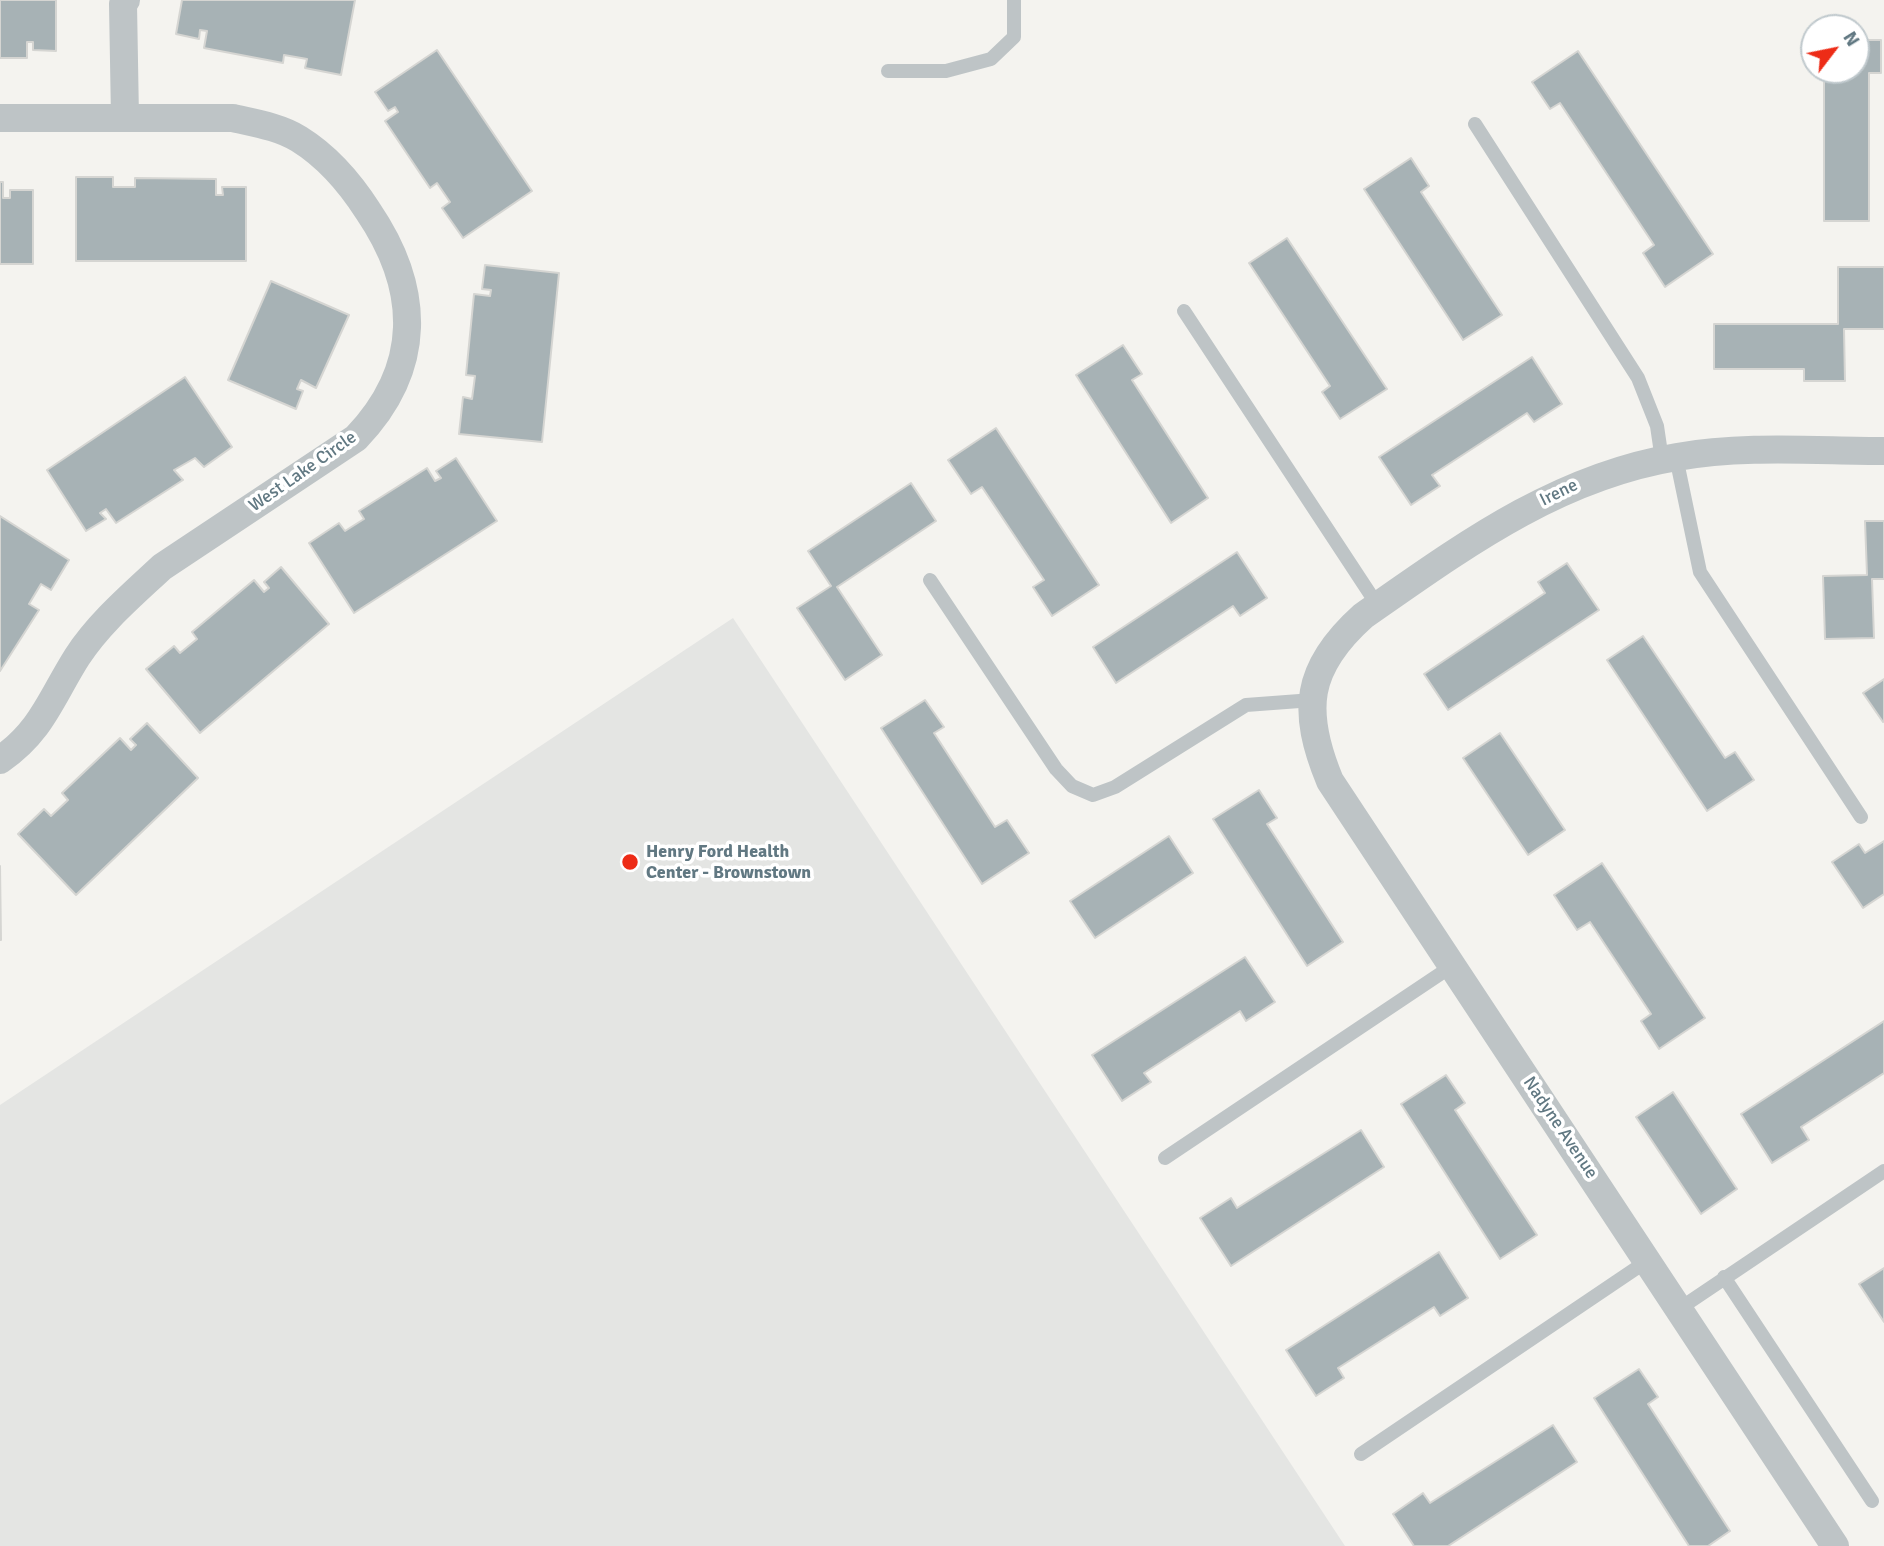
<!DOCTYPE html>
<style>
body{margin:0}
#map{position:relative;width:1884px;height:1546px;overflow:hidden;background:#f4f3ef;font-family:Signika,sans-serif}
canvas{display:block}
.north{position:absolute;left:1800px;top:14px;width:70px;height:70px;box-sizing:border-box;background:#fff;border:2px solid #c0c9cd;border-radius:50%;rotate:58deg;font-size:19px;font-weight:700;line-height:28px;text-align:center;color:#617882}
.north::after{content:'';display:block;margin:auto;width:24px;height:32px;background:#ed2c17;clip-path:polygon(50% 0,100% 100%,50% 72%,0 100%)}
</style>
<div id="map">
<canvas width="1884" height="1546"></canvas>
<div class="north">N</div>
</div>
<script>
const g = document.querySelector('canvas').getContext('2d');
g.lineJoin = 'round';
function fill(path, color) {
  g.fillStyle = color;
  g.fill(path, 'evenodd');
}
function strokePath(path, color, width, dash) {
  g.strokeStyle = color;
  g.lineWidth = width;
  g.lineCap = dash ? 'butt' : 'round';
  g.setLineDash(dash || []);
  g.stroke(path);
}
function label(font, color, halo, rows, align = 'center') {
  g.font = font + ' Signika,sans-serif';
  g.lineWidth = 7;
  g.setLineDash([]);
  g.textBaseline = 'middle';
  g.strokeStyle = halo;
  g.fillStyle = color;
  for (const [text, x, y, turn = 0] of rows) {
    g.save();
    g.translate(x, y);
    g.rotate((+turn || 0) * Math.PI / 180);
    g.textAlign = isNaN(turn) ? turn : align;
    if (halo) g.strokeText(text, 0, 0);
    g.fillText(text, 0, 0);
    g.restore();
  }
}
const built = new Path2D(`
 M733 618 1345 1546H0V1105Z`);
const building = new Path2D(`
 M0 0H56V51L33 50V42H27V58H0Z
 M182 0H355L341 75 305 68 307 59 284 55 283 63 204 48 207 31 200 30 199 39 176 34Z
 M1856 40H1881V73H1869V221H1824V70H1856Z
 M437 50 532 191 463 238 442 208 450 202 437 183 430 188 385 121 398 112 395 107 388 111 375 92Z
 M1578 51 1713 254 1665 287 1643 253 1654 245 1560 103 1550 109 1532 82Z
 M1411 158 1429 186 1421 192 1502 315 1463 340 1364 189Z
 M76 177H113V187H135V178L216 179V195H223L222 187H246V261H76Z
 M0 182H3V198H10V190H33V264H0Z
 M1287 238 1387 389 1340 419 1322 392 1330 386 1249 263Z
 M485 265 559 273 542 442 459 434 463 397 472 399 475 376 466 375 474 294 490 296 491 290 482 289Z
 M1838 267H1884V329H1844L1845 381H1804V369H1714V324H1838Z
 M271 281 349 315 316 388 301 380 297 389 303 391 296 409 228 380Z
 M1123 345 1142 374 1132 380 1208 498 1171 523 1076 375Z
 M1532 357 1562 404 1534 422 1527 413 1432 475 1440 486 1411 505 1379 457Z
 M185 377 232 447 204 467 195 458 174 470 183 480 116 523 106 509 100 513 106 519 86 531 47 470Z
 M996 428 1099 585 1052 616 1033 587 1044 580 982 487 971 494 948 460Z
 M456 458 497 521 354 613 309 543 339 523 345 531 364 519 359 511 427 468 435 481 441 478 436 471Z
 M911 483 936 521 837 587 882 655 845 680 797 608 831 586 808 551Z
 M0 516 69 560 51 590 41 584 29 604 39 610 0 671Z
 M1865 521H1884V579H1872L1874 638 1825 639 1823 576 1867 575Z
 M1237 552 1267 598 1240 616 1233 606 1116 683 1093 647Z
 M1567 563 1599 610 1448 710 1424 674 1545 593 1538 582Z
 M281 567 329 624 200 733 146 669 174 646 180 653 197 639 192 632 254 580 264 592 269 588 264 582Z
 M1643 636 1725 758 1735 752 1754 780 1707 811 1607 660Z
 M1884 679V721L1883 722 1863 693Z
 M925 700 944 727 934 733 995 827 1007 820 1029 853 982 884 881 728Z
 M147 723 198 778 76 895 18 834 44 809 51 816 68 800 62 793 120 738 131 750 136 745 130 739Z
 M1500 733 1565 830 1528 855 1463 758Z
 M1259 790 1277 818 1267 824 1343 942 1307 966 1213 819Z
 M1169 836 1193 873 1095 938 1070 901Z
 M1884 841V894L1863 908 1832 862 1859 844 1865 853Z
 M1602 863 1705 1018 1659 1049 1641 1021 1651 1014 1590 922 1577 930 1554 895Z
 M0 866 1 940H0Z
 M1245 957 1275 1002 1246 1021 1240 1011 1144 1073 1151 1082 1122 1101 1092 1055Z
 M1884 1021V1073L1801 1127 1809 1140 1772 1163 1741 1114Z
 M1446 1075 1465 1103 1455 1110 1537 1235 1500 1259 1401 1104Z
 M1673 1092 1737 1189 1701 1214 1636 1117Z
 M1361 1130 1384 1167 1231 1266 1200 1218 1231 1198 1237 1208Z
 M1439 1252 1468 1298 1440 1316 1434 1307 1338 1368 1344 1378 1316 1396 1286 1350Z
 M1884 1268V1322L1859 1284Z
 M1639 1369 1658 1397 1648 1404 1730 1531 1708 1546H1689L1594 1398Z
 M1553 1425 1577 1462 1448 1546H1414L1393 1514 1423 1493 1430 1503Z`);
const service = new Path2D(`
 M888 71H946L991 59 1014 37V0
 M1475 124 1638 378 1657 426 1662 460
 M1184 311 1378 606
 M1676 457 1700 572 1861 817
 M930 580 1056 769 1072 786 1093 795 1115 787 1246 705 1313 700
 M1165 1158 1452 966
 M1724 1277 1872 1501
 M1679 1309 1884 1171
 M1361 1454 1647 1261`);
const minor = new Path2D(`
 M0 118H233C255 123 280 127 299 139 328 157 350 183 368 211 421 289 423 368 356 438L162 567C132 595 99 623 77 657 51 698 42 731 0 760
 M125 118 123 4 126 0
 M1835 1546 1330 781C1301 711 1305 668 1363 616 1462 547 1556 477 1677 457 1744 445 1816 451 1884 451`);
const markers = [
 [630,862,9,"#ed2c17"]
];
const streetNames = [
 ["West Lake Circle",303,472,-35],
 ["Irene",1559,493,-26],
 ["Nadyne Avenue",1560,1128,56]
];
const poiNames = [
 ["Henry Ford Health",646,852],
 ["Center - Brownstown",646,873]
];
fill(built, '#e4e5e3');
fill(building, '#a7b2b5');
strokePath(building, '#d5d5d2', 2);
strokePath(service, '#bec4c6', 14);
strokePath(minor, '#bec4c6', 28);
for (const [x, y, r, color] of markers) {
  const dot = new Path2D();
  dot.arc(x, y, r, 0, 2 * Math.PI);
  g.fillStyle = color;
  g.fill(dot);
  strokePath(dot, '#fff', 2.5);
}
label('18px', '#617882', '#fff', streetNames);
label('bold 18px', '#617882', '#fff', poiNames, 'left');
</script>
